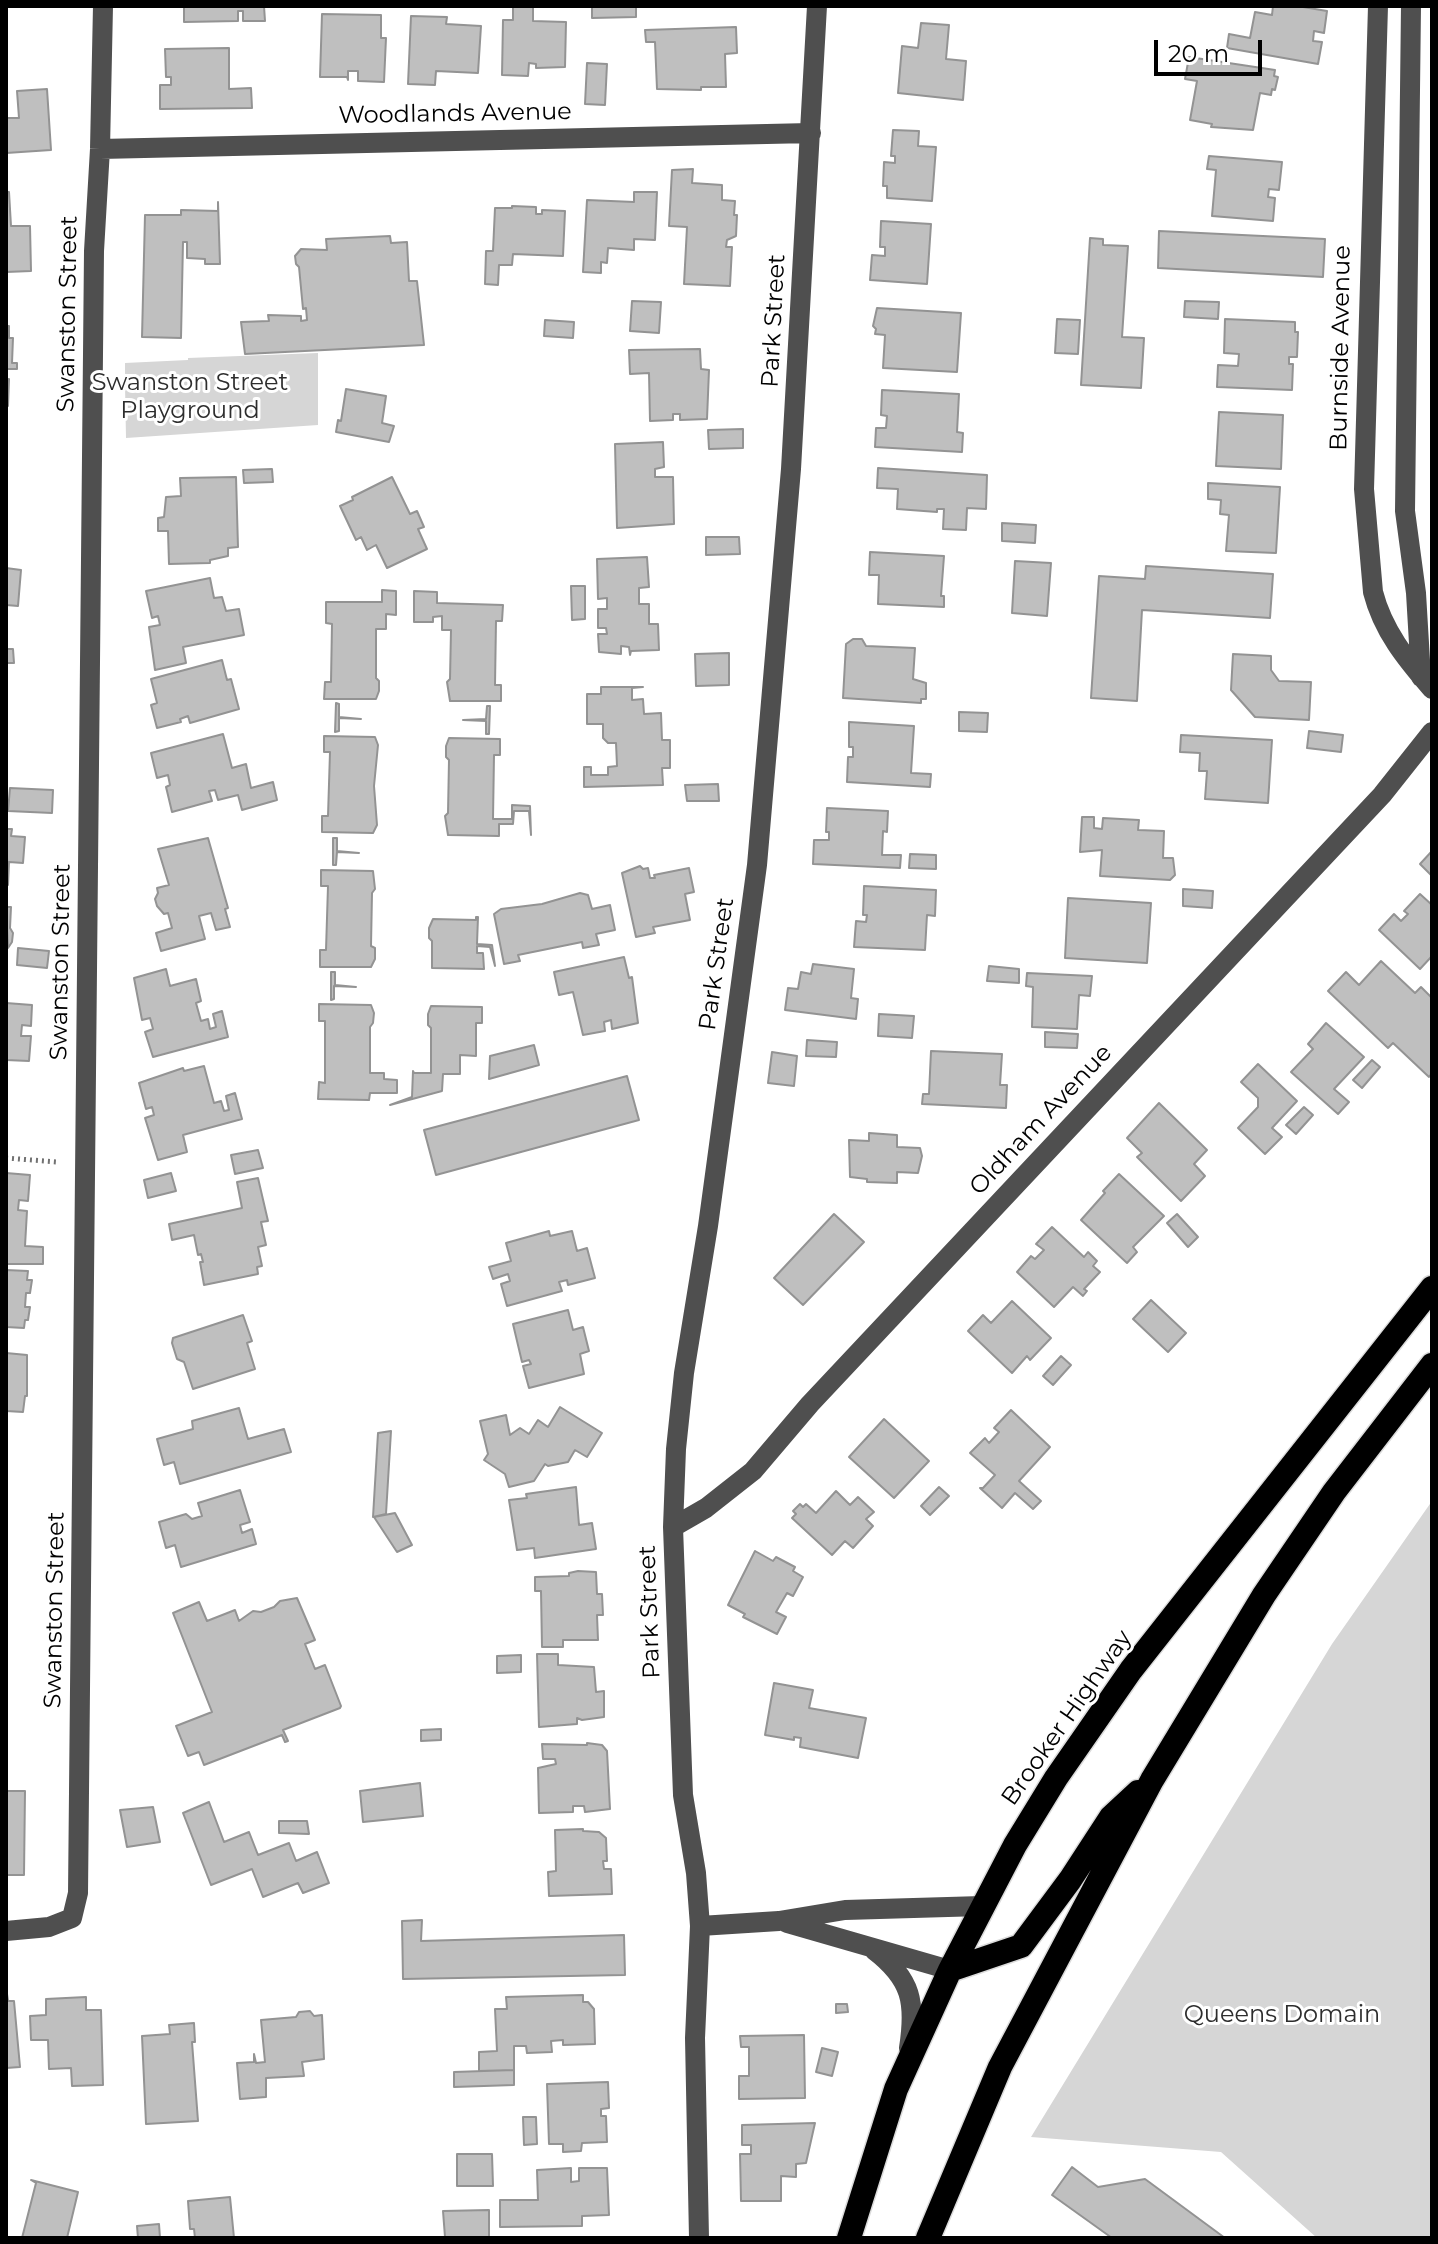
<!DOCTYPE html>
<style>
body{margin:0}
#map{position:relative;width:1438px;height:2244px;overflow:hidden;background:#fff;font-family:Montserrat,sans-serif}
canvas{display:block}
.frame{position:absolute;inset:0;border:8px solid #000;pointer-events:none}
.scale{position:absolute;left:1154px;top:40px;width:108px;height:36px;box-sizing:border-box;border:4px solid #000;border-top:0;padding-left:10px;font-size:24px;line-height:28px;white-space:nowrap;color:#000;-webkit-text-stroke:6px #fff;paint-order:stroke}
</style>
<div id="map">
<canvas width="1438" height="2244"></canvas>
<div class="frame"></div>
<div class="scale">20 m</div>
</div>
<script>
const g = document.querySelector('canvas').getContext('2d');
g.lineJoin = 'round';
function fill(path, color) {
  g.fillStyle = color;
  g.fill(path, 'evenodd');
}
function strokePath(path, color, width, dash) {
  g.strokeStyle = color;
  g.lineWidth = width;
  g.lineCap = dash ? 'butt' : 'round';
  g.setLineDash(dash || []);
  g.stroke(path);
}
function label(font, color, halo, rows, align = 'center') {
  g.font = font + ' Montserrat,sans-serif';
  g.lineWidth = 6;
  g.setLineDash([]);
  g.textBaseline = 'middle';
  g.strokeStyle = halo;
  g.fillStyle = color;
  for (const [text, x, y, turn = 0] of rows) {
    g.save();
    g.translate(x, y);
    g.rotate((+turn || 0) * Math.PI / 180);
    g.textAlign = isNaN(turn) ? turn : align;
    if (halo) g.strokeText(text, 0, 0);
    g.fillText(text, 0, 0);
    g.restore();
  }
}
const green = new Path2D(`
 M318 353V425L126 438 125 385 136 386V374H125V363L188 360V358Z
 M1432 1501V2238H1317L1221 2152 1031 2137 1332 1644Z`);
const building = new Path2D(`
 M184 6H264L265 21H243V11H238V21L184 22Z
 M513 6H533V21L566 22 565 67 536 68V64L529 63 528 76 502 75 503 20H513Z
 M592 6H636V17L592 18Z
 M1273 6H1297L1327 11 1324 33 1314 31 1313 41 1322 42 1318 64 1227 48 1229 34 1250 38 1255 12 1272 15Z
 M322 14 381 15V38H386L384 82 358 81V71H348V80L347 77H320Z
 M411 16 447 17 446 24 481 26 478 73 436 71 435 85 408 84Z
 M921 23 949 25 946 59 966 61 963 100 898 93 902 46 918 48Z
 M736 27 737 53 725 54 726 87H701V90L657 89 655 42H646L645 30Z
 M229 48V89L251 88 252 108 160 109V85H171V77H166L165 49Z
 M1189 57 1275 70 1274 76 1278 77 1275 90 1272 89 1271 95 1260 93 1253 130 1211 127 1212 124 1190 120 1197 81 1185 79Z
 M587 63 607 64 605 105 585 104Z
 M47 89 51 150 6 153V114L7 118H19L17 91Z
 M893 130 919 131 918 146 936 147 932 201 887 198V186H883L884 162 895 163V156H891Z
 M1209 156 1282 162 1279 190 1269 189 1268 197 1275 198 1273 221 1212 216 1216 170 1207 169Z
 M693 169 692 183 722 185V200L735 201 734 215H737L736 236 727 240 726 247H732L730 286 684 284 687 227 669 226 672 170Z
 M6 192H9L11 226H30L31 271 6 272Z
 M634 192H657L655 240 634 239V250L608 248 607 263 601 262V273L583 272 587 200 634 202Z
 M218 202 220 264H205V259L187 258V242H183L181 338 142 337 145 215H181V210L218 211Z
 M512 206 536 207V214H542V210L565 211 563 256 513 254 512 265H499L498 285 485 284 486 251H493L495 208H512Z
 M881 221 931 224 927 284 870 280 872 255 885 256V247H880Z
 M1159 231 1325 239 1323 277 1158 268Z
 M390 236 391 243 407 242 409 281H417L424 345 245 354 241 322 269 321 268 315 301 316V321L307 320 306 308 303 309 299 267 296 264 295 256 301 249 327 250 326 239Z
 M1090 238 1103 239V245L1128 246 1122 337 1144 338 1141 388 1081 385Z
 M632 301 661 302 659 333 630 331Z
 M1185 301 1219 302 1218 319 1184 317Z
 M877 308 961 313 957 372 883 368 885 335 875 334 876 329 873 326Z
 M1057 319 1080 320 1078 354 1055 353Z
 M1225 319 1295 322V332H1298L1297 357H1289V364H1293L1292 390 1217 387 1218 365 1238 366 1239 354 1224 353Z
 M545 320 574 322 573 338 544 336Z
 M6 326H9V338H13L12 363H17V369H6Z
 M700 349 701 369 709 370 707 419 680 420V414H673V420L650 421 649 373 630 374 629 350Z
 M9 379 8 406H6V380Z
 M346 389 386 396 382 423 394 426 389 442 336 432 338 420 341 421Z
 M882 390 959 394 957 432 963 433 962 452 875 447 876 428H886L887 416 881 415Z
 M1219 412 1283 415 1281 469 1216 466Z
 M743 429V448L709 449 708 430Z
 M663 442 664 467 655 469V477H673L674 524 617 528 615 444Z
 M878 468 987 475 986 509 967 508 966 530 943 529 944 509H937V512L897 509 898 489 877 488Z
 M272 469 273 482 244 483 243 470Z
 M236 477 238 547 228 548V556L210 560V563L169 564 168 531H158V518L164 517 166 497 181 496 180 478Z
 M392 477 410 514 417 511 424 527 418 529 427 549 387 568 376 545 367 550 361 537 356 540 340 506 353 500 352 497Z
 M1208 483 1280 487 1276 553 1226 551 1229 515 1220 514 1221 500 1208 499Z
 M1002 523 1036 525 1035 543 1002 541Z
 M706 537H739L740 554 706 555Z
 M870 552 944 556 941 596H944V607L878 604 879 575H869Z
 M647 557 649 587 639 588V604H649V624H658L659 650 631 651 630 655 629 647 621 646V654L599 652 598 634H607L606 628H598V609H607V598L598 599 597 559Z
 M1015 561 1051 563 1047 616 1012 613Z
 M1146 566 1273 574 1270 618 1142 610 1137 701 1091 698 1099 576 1145 579Z
 M6 568 21 570 18 606 6 605Z
 M210 578 214 598 222 597 226 611 239 609 244 635 183 647 186 663 155 670 149 627 160 625 158 616 152 618 146 591Z
 M571 586H585V619L572 620Z
 M382 590 396 591V615L386 614V629H376V678L379 681V691L376 699H324L325 682H331L332 624 326 623V602H382Z
 M414 591 437 592V603L503 605 502 621H496L495 685H501V701H450L447 682 450 679 451 630H442V616L433 617V622H414Z
 M853 639H862L866 646 915 648 913 679 926 683V699H921V703L843 698 846 644Z
 M6 649H13L14 663H6Z
 M729 653V685L696 686 695 654Z
 M1233 654 1271 656V670L1279 681 1311 682 1309 720 1255 717 1231 690Z
 M222 660 227 680 231 679 239 709 190 723 188 716 180 719 181 722 157 728 151 705 157 703 151 679Z
 M601 687H643L632 688V700L643 699 644 714 661 713 662 740H670V768H662L663 785 584 787V767H591V775H608V767L617 766 616 743H608L603 738V724H587V694H601Z
 M336 703 339 704V717L361 719 339 718V731L335 732Z
 M487 706H490L489 734H486V721L463 720 486 719Z
 M959 712 988 713 987 732 959 731Z
 M849 722 914 726 911 773 931 774 930 787 847 782 848 757H853V747H849Z
 M1309 731 1343 735 1341 752 1307 748Z
 M223 734 232 768 246 764 251 788 273 782 277 800 242 810 238 795 218 800 215 790 209 791 212 801 172 812 167 791 166 787 170 785 168 775 157 778 151 753Z
 M1181 735 1272 740 1268 803 1205 799 1207 771H1199L1200 753 1180 752Z
 M324 736 375 737 378 745 374 786 377 825 373 833 322 832V816H328L330 752H324Z
 M449 738 500 739V755H494L493 819H512V805L530 806 531 835 529 811H514L513 824H499V836L448 835 445 816 448 813 449 760 446 757V746Z
 M718 784 719 801H687L685 785Z
 M10 788 53 790 52 813 8 811Z
 M827 808 888 811 887 832 883 831 882 855H901L900 868 813 864 814 840H829V832H826Z
 M1082 817H1094V828L1102 829 1103 818 1139 820 1138 830 1164 831 1163 858H1173L1175 875 1170 880 1100 876 1102 850 1080 852Z
 M6 829H12L11 836 25 837 23 863 9 862 8 885Z
 M208 838 228 908 225 909 230 927 216 930 211 913 199 916 205 939 161 951 156 933 172 928 168 913 164 914 157 906 155 899 158 893 157 888 169 885 158 849Z
 M333 838H337V851L359 853 337 852 336 865H333Z
 M1432 851V876L1420 864Z
 M910 854 936 855V869L909 868Z
 M640 866 643 869 648 868 650 878H655L654 875 689 868 694 892 685 894 690 920 653 927 655 933 636 937 622 873Z
 M321 870 373 871 375 889 372 893 371 946 375 948V959L371 967H320V950H326L328 886H321Z
 M864 886 936 890 935 916 927 915 925 950 854 947 856 921 866 922 867 915H863Z
 M1183 889 1213 891 1212 908 1183 906Z
 M580 893 588 895 592 909 610 905 615 930 596 934 599 945 583 948 582 942 518 955 520 961 504 964 494 914 501 909 542 904Z
 M1420 894 1432 905V956L1420 969 1379 930 1394 914 1401 921 1408 914 1404 911Z
 M1068 898 1151 903 1147 963 1065 958Z
 M6 907H11L10 928 13 933 12 942 8 948Z
 M476 917H478L477 944 492 945 495 966 490 947 477 946V953H483L484 969 432 968V941L429 938V928L433 919 476 920Z
 M18 948 49 951 47 968 17 965Z
 M624 957 629 978 632 977 638 1023 612 1029 611 1020 604 1022 605 1031 583 1035 573 992 559 995 554 972Z
 M1381 961 1415 993 1421 987 1432 998V1073L1429 1077 1393 1043 1388 1048 1328 991 1346 972 1359 985Z
 M813 964 854 969 851 998 858 999 856 1019 785 1010 788 988 798 989 801 972 811 974Z
 M989 966 1019 969V983L987 981Z
 M166 969 170 986 196 979 201 1001 196 1003 201 1021 208 1019 210 1029 216 1027 213 1014 222 1011 228 1037 153 1057 145 1032 153 1029 150 1018 142 1020 134 978Z
 M331 972H335V985L356 987 334 986V999L331 1000Z
 M1027 973 1092 976 1090 996 1079 995 1077 1029 1032 1027 1033 987 1026 986Z
 M6 1003 32 1005 31 1026 22 1025 21 1036H31L29 1061 6 1060Z
 M319 1004 371 1005 374 1013 373 1023 370 1027V1073H384V1079L397 1080V1093H370L369 1100 318 1099 319 1082 325 1083V1021H319Z
 M431 1006 482 1007V1023H476V1056L460 1055V1074H443L442 1091 390 1105 412 1097 413 1071 414 1073H431V1028L428 1025V1014Z
 M879 1014 914 1016 912 1038 878 1036Z
 M1326 1023 1364 1057 1334 1089 1349 1102 1338 1114 1291 1072 1313 1049 1308 1044Z
 M1045 1032 1078 1034 1077 1048 1045 1047Z
 M807 1040 837 1042 836 1057 806 1056Z
 M534 1045 539 1065 489 1079 490 1056Z
 M931 1051 1002 1054 1000 1085H1007L1006 1108 922 1104 923 1094H929Z
 M772 1052 797 1056 794 1086 768 1083Z
 M1372 1060 1380 1067 1362 1088 1353 1080Z
 M1258 1064 1297 1101 1272 1128 1282 1137 1265 1154 1238 1128 1258 1107V1098L1241 1082Z
 M204 1066 214 1103 221 1101 224 1111 229 1110 226 1096 235 1093 242 1119 183 1135 187 1152 158 1160 145 1118 154 1115 152 1107 146 1109 139 1083 183 1068 184 1071Z
 M627 1076 639 1120 436 1175 424 1130Z
 M1159 1103 1207 1150 1194 1164 1205 1176 1181 1201 1137 1157 1142 1153 1127 1138Z
 M1304 1107 1313 1115 1296 1134 1286 1125Z
 M869 1133 897 1135V1147L920 1148 922 1156 918 1173 897 1172V1183L867 1182V1179L850 1177 849 1140 869 1141Z
 M258 1150 263 1168 235 1174 231 1155Z
 M6 1173 30 1175 28 1201 19 1200 18 1210 27 1211 25 1246 43 1247V1264H6Z
 M171 1173 176 1191 148 1198 144 1180Z
 M1119 1174 1164 1216 1133 1247 1137 1252 1127 1263 1081 1220 1105 1193 1103 1191Z
 M258 1178 268 1221 261 1222 266 1245 258 1247 262 1266 257 1267 258 1274 204 1285 200 1262H203L201 1254 198 1255 194 1235 172 1240 169 1224 242 1208 237 1182Z
 M834 1214 864 1242 803 1305 774 1278Z
 M1177 1214 1198 1237 1188 1247 1167 1223Z
 M1052 1227 1084 1257 1088 1252 1097 1261 1093 1266 1100 1272 1084 1289 1087 1291 1083 1296 1073 1287 1054 1307 1017 1272 1031 1256 1035 1259 1044 1250 1036 1244Z
 M549 1231 550 1236 572 1231 577 1251 587 1248 595 1278 568 1285 567 1280 559 1282 562 1291 507 1306 501 1284 510 1281 508 1274 493 1279 489 1267 511 1261 506 1243Z
 M6 1270 28 1271 27 1280H32L30 1293H26L25 1307H30L28 1320H25L24 1328 6 1327Z
 M1151 1300 1186 1333 1168 1352 1133 1319Z
 M1012 1301 1051 1338 1030 1360 1027 1356 1012 1373 968 1331 983 1315 991 1323Z
 M568 1310 573 1330 583 1327 589 1351 580 1354 584 1374 529 1388 523 1366 531 1364 529 1360 522 1362 513 1324Z
 M243 1315 252 1341 247 1343 255 1369 193 1389 184 1362 177 1359 172 1343 173 1338Z
 M6 1353 27 1355V1396H25L23 1412 6 1411Z
 M1061 1356 1071 1365 1053 1385 1043 1376Z
 M560 1407 602 1433 587 1457 575 1450 568 1462 548 1466 545 1464 534 1481 509 1487 505 1474 484 1460 488 1454 480 1421 506 1415 510 1435 520 1428 529 1434 538 1420 548 1427Z
 M239 1408 248 1439 284 1429 291 1452 180 1484 174 1462 164 1465 157 1439 193 1429 192 1421Z
 M1011 1410 1050 1447 1019 1481 1041 1501 1033 1509 1015 1493 1002 1508 980 1488H983L995 1475 970 1453 985 1438 989 1443 999 1432 994 1428Z
 M884 1419 929 1461 894 1498 849 1457Z
 M391 1431 386 1514 373 1517 378 1433Z
 M576 1487 579 1525 592 1523 596 1549 535 1558 534 1548 517 1550 509 1500 527 1498 526 1494Z
 M939 1487 949 1496 930 1515 921 1506Z
 M240 1490 250 1522 240 1525 242 1533 252 1529 256 1544 181 1567 175 1545 166 1548 159 1522 186 1514 192 1519 202 1516 198 1503Z
 M836 1491 850 1505 858 1497 874 1512 866 1519 873 1526 853 1548 845 1541 832 1555 792 1518 796 1514 793 1511 800 1504 803 1507 806 1504 816 1513Z
 M395 1513 412 1545 397 1552 374 1517Z
 M755 1551 773 1561 776 1557 795 1567 793 1571 803 1577 793 1596 787 1593 776 1612 786 1617 777 1634 743 1617 745 1614 728 1605Z
 M578 1571 596 1572 597 1594H602L603 1615H597L598 1640H563V1647H542L541 1591H535V1577L569 1576V1573Z
 M297 1598 315 1640 305 1644 315 1669 325 1665 341 1706 340 1708 283 1730 288 1741 285 1742 282 1735 204 1765 199 1752 188 1756 176 1726 212 1712 173 1613 199 1602 207 1621 235 1610 239 1621 253 1611 261 1612 274 1607 280 1601Z
 M537 1654H558V1665L594 1667 596 1692 604 1691V1717L582 1720 577 1718V1724L539 1727Z
 M521 1655V1672L497 1673V1656Z
 M774 1683 813 1690 809 1708 866 1718 858 1758 800 1747 801 1738 794 1737V1740L765 1735Z
 M441 1729V1740L421 1741V1730Z
 M587 1743 602 1745 607 1751 610 1809 585 1812 584 1806H573V1812L539 1813 538 1768 556 1764 555 1759H543L542 1744 587 1745Z
 M420 1783 423 1816 363 1822 360 1791Z
 M6 1791H25L24 1875H6Z
 M209 1802 224 1842 249 1832 258 1855 289 1843 296 1861 317 1852 329 1883 303 1893 298 1883 263 1897 252 1869 211 1885 183 1813Z
 M153 1807 160 1842 127 1847 120 1810Z
 M279 1821H307L309 1834 279 1833Z
 M583 1829V1831L599 1832 606 1838 607 1861H603L604 1869H611L612 1894 549 1896 548 1872 556 1871 555 1830Z
 M422 1920 421 1941 624 1935 625 1975 403 1979 402 1921Z
 M6 1987 8 2001H14L20 2067 6 2068Z
 M583 1995V2002H588L594 2009 595 2044 563 2045V2040L551 2041 552 2052 527 2053 526 2046H514V2070L479 2071V2052L497 2051 495 2009H507L506 1997Z
 M86 1997V2010H101L103 2085 72 2086 71 2068 49 2069 48 2040H31L30 2016 46 2015V1999Z
 M836 2004H847L848 2012 836 2013Z
 M310 2011 314 2016 322 2015 324 2059 302 2062 304 2076 266 2078V2097L240 2099 237 2063 254 2062V2054L256 2063 265 2062 261 2020 296 2017 299 2012Z
 M194 2023 195 2042H192L198 2121 146 2124 142 2036 170 2034 169 2025Z
 M804 2035 805 2098 739 2099V2076H749V2047H741L740 2036Z
 M822 2048 838 2052 832 2076 816 2072Z
 M514 2070V2085L454 2087V2072Z
 M608 2082 609 2108 601 2109V2116H606L607 2142 582 2143 581 2151 563 2152V2144H549L547 2084Z
 M523 2117H536L537 2144 524 2145Z
 M815 2123 806 2163 796 2164V2177L781 2176V2201H741L740 2154H751V2145H742V2125Z
 M457 2154H492L493 2186H457Z
 M1072 2167 1098 2187 1145 2179 1225 2238H1112L1052 2195Z
 M571 2168V2182L579 2181V2168H607L609 2215 582 2216V2226L500 2227V2200H538L537 2170Z
 M31 2180 78 2192 67 2238H22L36 2183Z
 M230 2197 234 2238H195L194 2229H190L188 2201Z
 M489 2210V2238L445 2237 443 2211Z
 M159 2224 160 2238H138L137 2226Z`);
const path = new Path2D(`
 M6 1158 57 1162`);
const minor = new Path2D(`
 M1378 6 1364 489 1373 592C1383 631 1406 659 1432 689
 M1411 6 1405 511 1416 593 1421 677
 M100 149 811 133
 M673 1527 706 1508 753 1471 810 1404 1382 795 1432 732
 M787 1923 950 1970
 M700 1926 779 1921 845 1910 982 1906
 M6 1931 49 1927 72 1918 78 1893 94 251 100 149 103 6
 M874 1950C912 1979 916 2003 909 2048
 M699 2238 695 2038 700 1926 696 1873 683 1795 673 1527 676 1449 684 1373 708 1226 757 865 791 469 817 6`);
const highway = new Path2D(`
 M950 1970 1021 1946 1070 1880 1111 1817 1138 1792
 M849 2238 896 2089 950 1970 1015 1845 1056 1778 1131 1670 1432 1288
 M928 2238 1000 2067 1152 1780 1264 1595 1334 1492 1432 1365`);
const streetNames = [
 ["Woodlands Avenue",455,114,-1],
 ["Swanston Street",68,314,-89],
 ["Park Street",774,321,-87],
 ["Burnside Avenue",1341,348,-89],
 ["Swanston Street",61,962,-89],
 ["Park Street",717,964,-82],
 ["Oldham Avenue",1041,1120,-47],
 ["Swanston Street",55,1610,-89],
 ["Park Street",650,1612,-92],
 ["Brooker Highway",1067,1718,-55]
];
const parkNames = [
 ["Swanston Street",190,383],
 ["Playground",190,411],
 ["Queens Domain",1282,2015]
];
fill(green, '#d6d6d6');
fill(building, '#bfbfbf');
strokePath(building, '#939393', 2);
strokePath(highway, '#dbdbdb', 27);
strokePath(path, '#717171', 5, [2, 4]);
strokePath(minor, '#4f4f4f', 20);
strokePath(highway, '#000', 24);
label('24px', '#000', '#fff', streetNames);
label('24px', '#2d2d2d', '#fff', parkNames);
</script>
